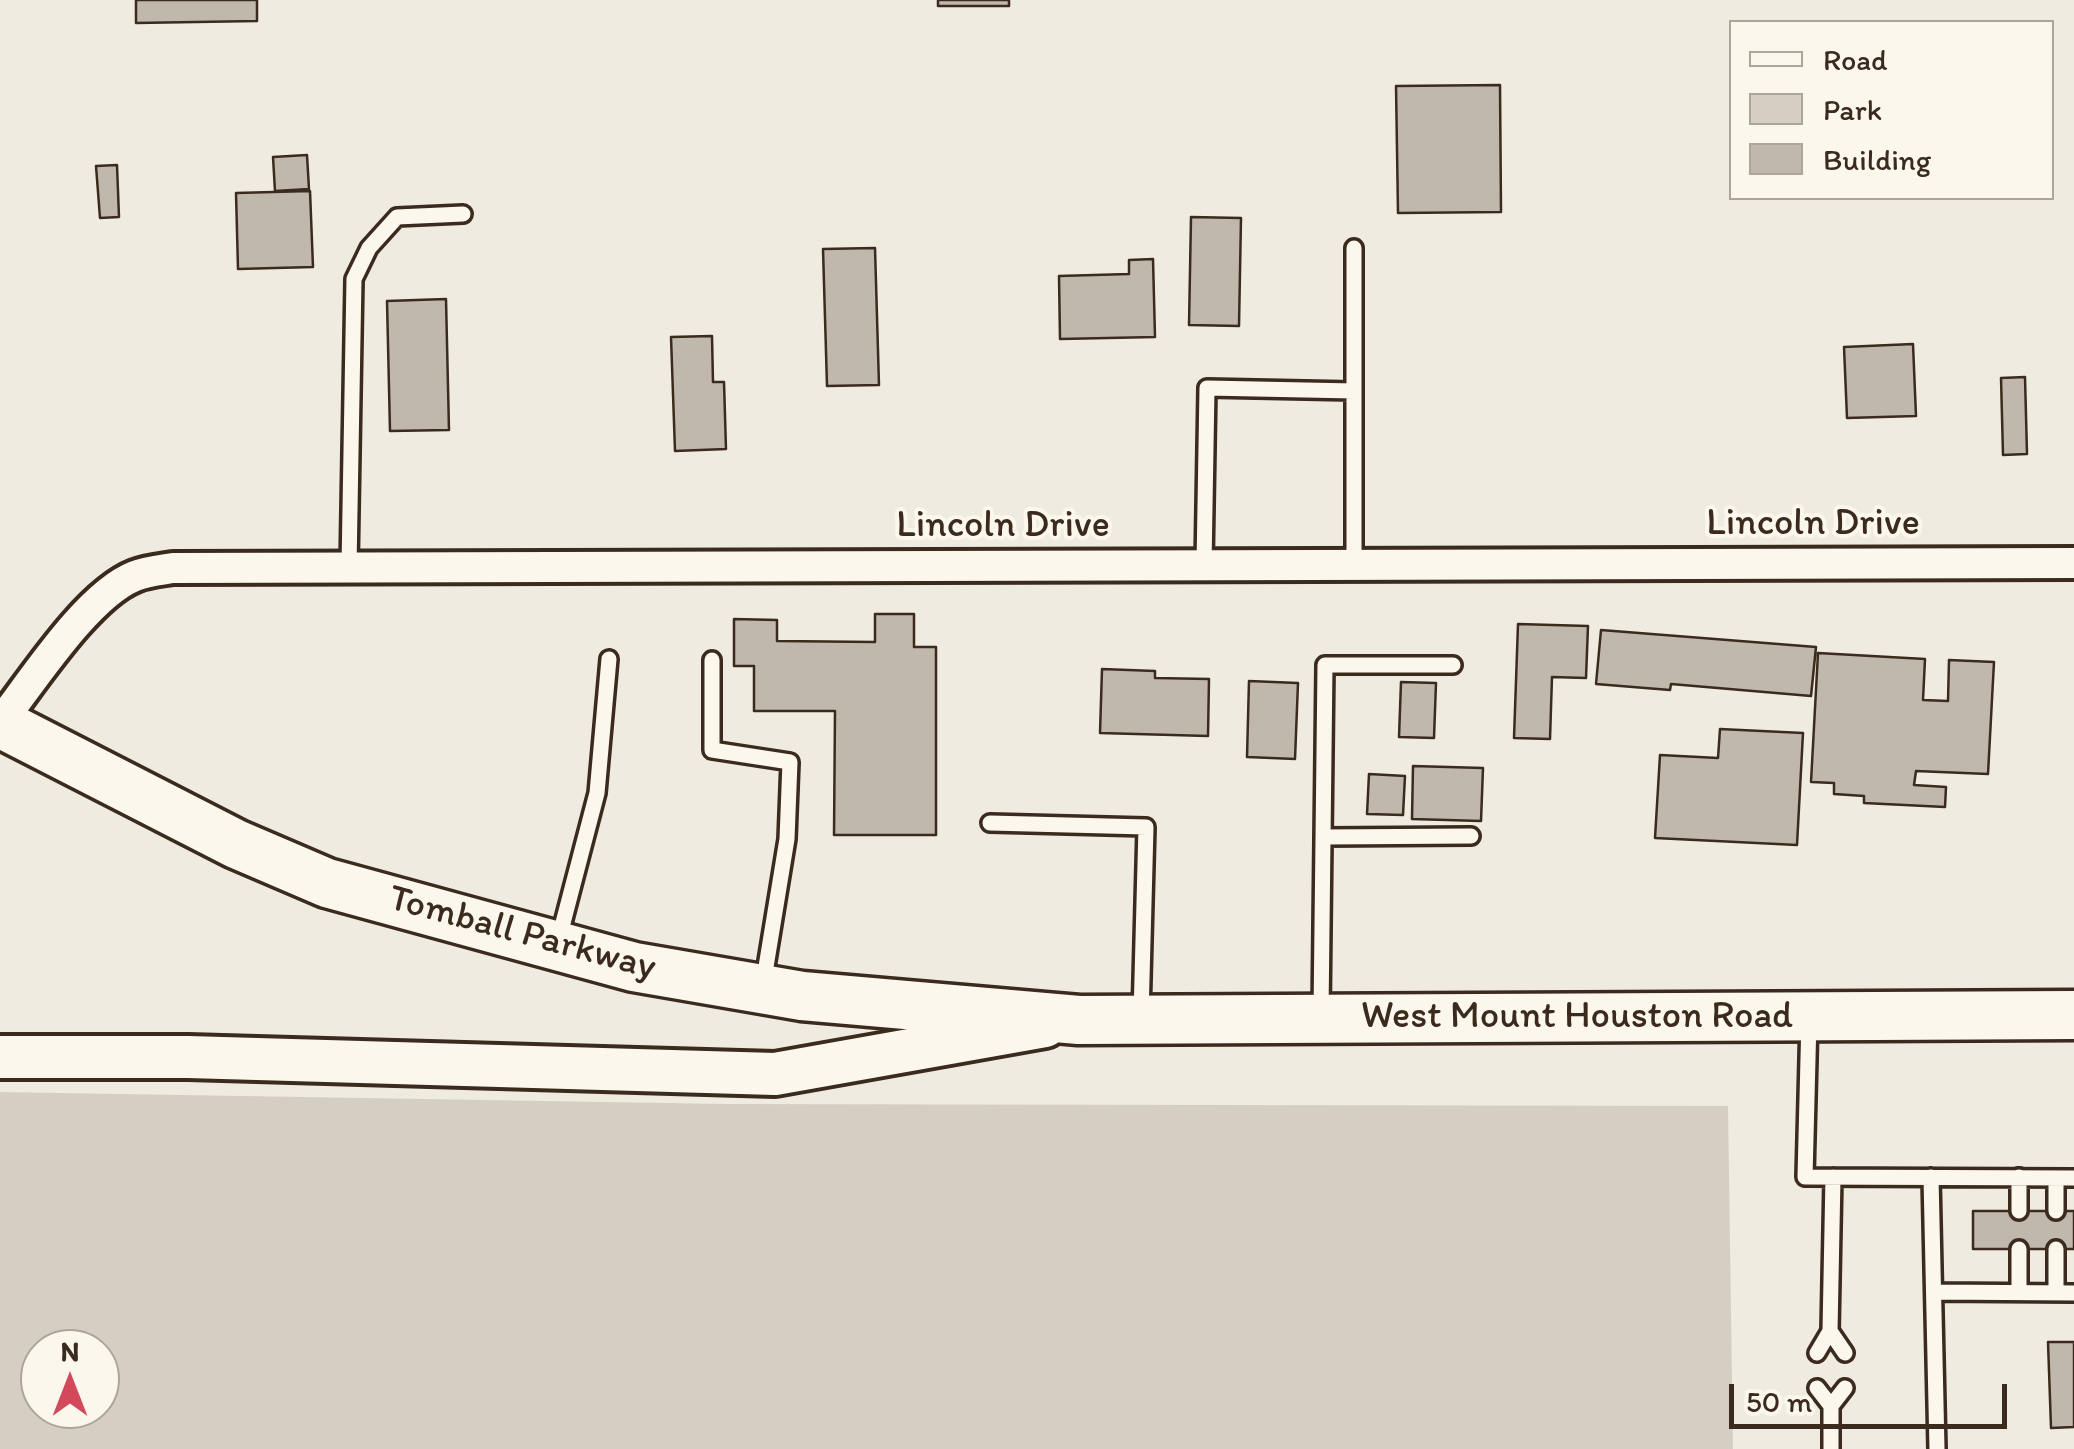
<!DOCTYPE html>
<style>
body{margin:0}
#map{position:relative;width:2074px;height:1449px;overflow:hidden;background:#f0ebe0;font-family:Itim,sans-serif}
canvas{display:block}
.legend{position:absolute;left:1729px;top:20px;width:325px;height:180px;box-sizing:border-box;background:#fbf7ec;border:2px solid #aea59a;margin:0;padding:12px 18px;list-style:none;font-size:30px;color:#3b2a1e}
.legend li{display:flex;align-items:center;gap:20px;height:50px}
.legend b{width:50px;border:2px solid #aea59a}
.north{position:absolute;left:20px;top:1329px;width:100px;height:100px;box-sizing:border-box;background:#fbf7ec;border:2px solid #aea59a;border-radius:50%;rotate:0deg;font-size:28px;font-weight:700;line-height:40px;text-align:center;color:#3b2a1e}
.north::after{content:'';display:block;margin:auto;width:35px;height:45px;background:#d1495b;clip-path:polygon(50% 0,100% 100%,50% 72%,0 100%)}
.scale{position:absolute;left:1729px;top:1384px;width:278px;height:45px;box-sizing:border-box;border:5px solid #3b2a1e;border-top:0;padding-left:12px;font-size:30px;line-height:35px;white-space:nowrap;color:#3b2a1e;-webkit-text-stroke:8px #fbf7ec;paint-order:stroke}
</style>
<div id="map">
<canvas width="2074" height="1449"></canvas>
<ul class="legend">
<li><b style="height:12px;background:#fbf7ec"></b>Road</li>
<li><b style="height:28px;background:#d5cec3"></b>Park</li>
<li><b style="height:28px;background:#c0b8ad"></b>Building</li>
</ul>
<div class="north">N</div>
<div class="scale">50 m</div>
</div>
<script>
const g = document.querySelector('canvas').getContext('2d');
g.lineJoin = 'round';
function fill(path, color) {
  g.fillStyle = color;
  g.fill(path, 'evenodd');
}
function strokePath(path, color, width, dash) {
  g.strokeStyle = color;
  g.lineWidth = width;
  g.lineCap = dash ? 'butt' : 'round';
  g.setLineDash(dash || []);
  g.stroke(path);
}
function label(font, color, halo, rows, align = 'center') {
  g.font = font + ' Itim,sans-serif';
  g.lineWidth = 8;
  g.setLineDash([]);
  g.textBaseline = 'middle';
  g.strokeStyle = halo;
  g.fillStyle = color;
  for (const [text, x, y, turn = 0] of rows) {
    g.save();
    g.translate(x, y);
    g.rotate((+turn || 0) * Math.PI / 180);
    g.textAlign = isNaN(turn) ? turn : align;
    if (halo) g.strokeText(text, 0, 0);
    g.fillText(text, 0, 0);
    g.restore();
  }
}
const green = new Path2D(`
 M0 1092 725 1104 1728 1106 1733 1449H0ZM40 1349H100V1409H40Z`);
const building = new Path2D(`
 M136 0H257V21L136 23Z
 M938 0H1009V6H938Z
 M1500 85 1501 212 1398 213 1396 86Z
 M307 155 309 189 275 191 273 157Z
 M117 165 119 217 100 218 96 166Z
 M310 191 313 267 238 269 236 193Z
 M1191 217 1241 218 1239 326 1189 325Z
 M875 248 879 385 827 386 823 249Z
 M1153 259 1155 337 1060 339 1059 276 1129 274V260Z
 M446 299 449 430 390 431 387 301Z
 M712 336 713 382H724L726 449 675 451 671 337Z
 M1913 344 1916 416 1847 418 1844 347Z
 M2025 377 2027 454 2003 455 2001 378Z
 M875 614H914V647H936V835H834L835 711H754V666H734V619L777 620V641L875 642Z
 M1518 624 1588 626 1586 678 1552 677 1550 739 1514 738Z
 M1601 630 1816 647 1811 696 1671 684 1670 690 1596 684Z
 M1818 653 1925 659 1923 700 1948 701 1949 660 1994 662 1988 774 1916 771 1914 785 1946 787 1945 807 1864 803V796L1834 794V783L1811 782Z
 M1102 669 1155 671V678L1209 679 1208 736 1100 733Z
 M1249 681 1298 683 1295 759 1247 757Z
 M1401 682 1436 683 1434 738 1399 737Z
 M1720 729 1803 733 1797 845 1655 838 1660 755 1718 758Z
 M1413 766 1483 768 1481 821 1412 819Z
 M1369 774 1405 776 1403 815 1367 814Z
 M1973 1211H2074V1249H1973Z
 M2048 1342H2074V1427L2051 1428Z`);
const lane = new Path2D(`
 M1354 248V564
 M1204 565 1207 388 1354 391
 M349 567 354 279 369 248 397 217 463 214
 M712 660V750L790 762 787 839 763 985
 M990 823 1146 827 1141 1016
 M1325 837 1471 836
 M558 942 597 793 609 659
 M1321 1014 1325 665H1453
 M1809 1019 1805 1177 2074 1178
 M1931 1177 1937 1449
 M2019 1177V1211
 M2056 1178V1211
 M2019 1249V1292
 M2056 1249V1293
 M1934 1292 2074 1293
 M1830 1331 1845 1353
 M1817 1353 1830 1331 1833 1177
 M1817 1388 1831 1406V1449
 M1831 1406 1845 1388`);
const street = new Path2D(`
 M0 723C32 682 87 595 135 576 147 571 161 570 173 568L2074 563`);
const secondary = new Path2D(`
 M0 1057H188L775 1074 1045 1026`);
const primary = new Path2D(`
 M0 723 236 844 327 883 634 967 802 996 1079 1020 2074 1015`);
const streetNames = [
 ["Lincoln Drive",1813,524],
 ["Lincoln Drive",1003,526],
 ["Tomball Parkway",522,934,15],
 ["West Mount Houston Road",1577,1017]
];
fill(green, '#d5cec3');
fill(building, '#c0b8ad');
strokePath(building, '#3b2a1e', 2.5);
strokePath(lane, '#3b2a1e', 22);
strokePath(street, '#3b2a1e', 38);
strokePath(secondary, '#3b2a1e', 50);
strokePath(primary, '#3b2a1e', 55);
strokePath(lane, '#fbf7ec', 15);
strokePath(street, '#fbf7ec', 30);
strokePath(secondary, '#fbf7ec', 42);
strokePath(primary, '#fbf7ec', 48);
label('38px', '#3b2a1e', '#fbf7ec', streetNames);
</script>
